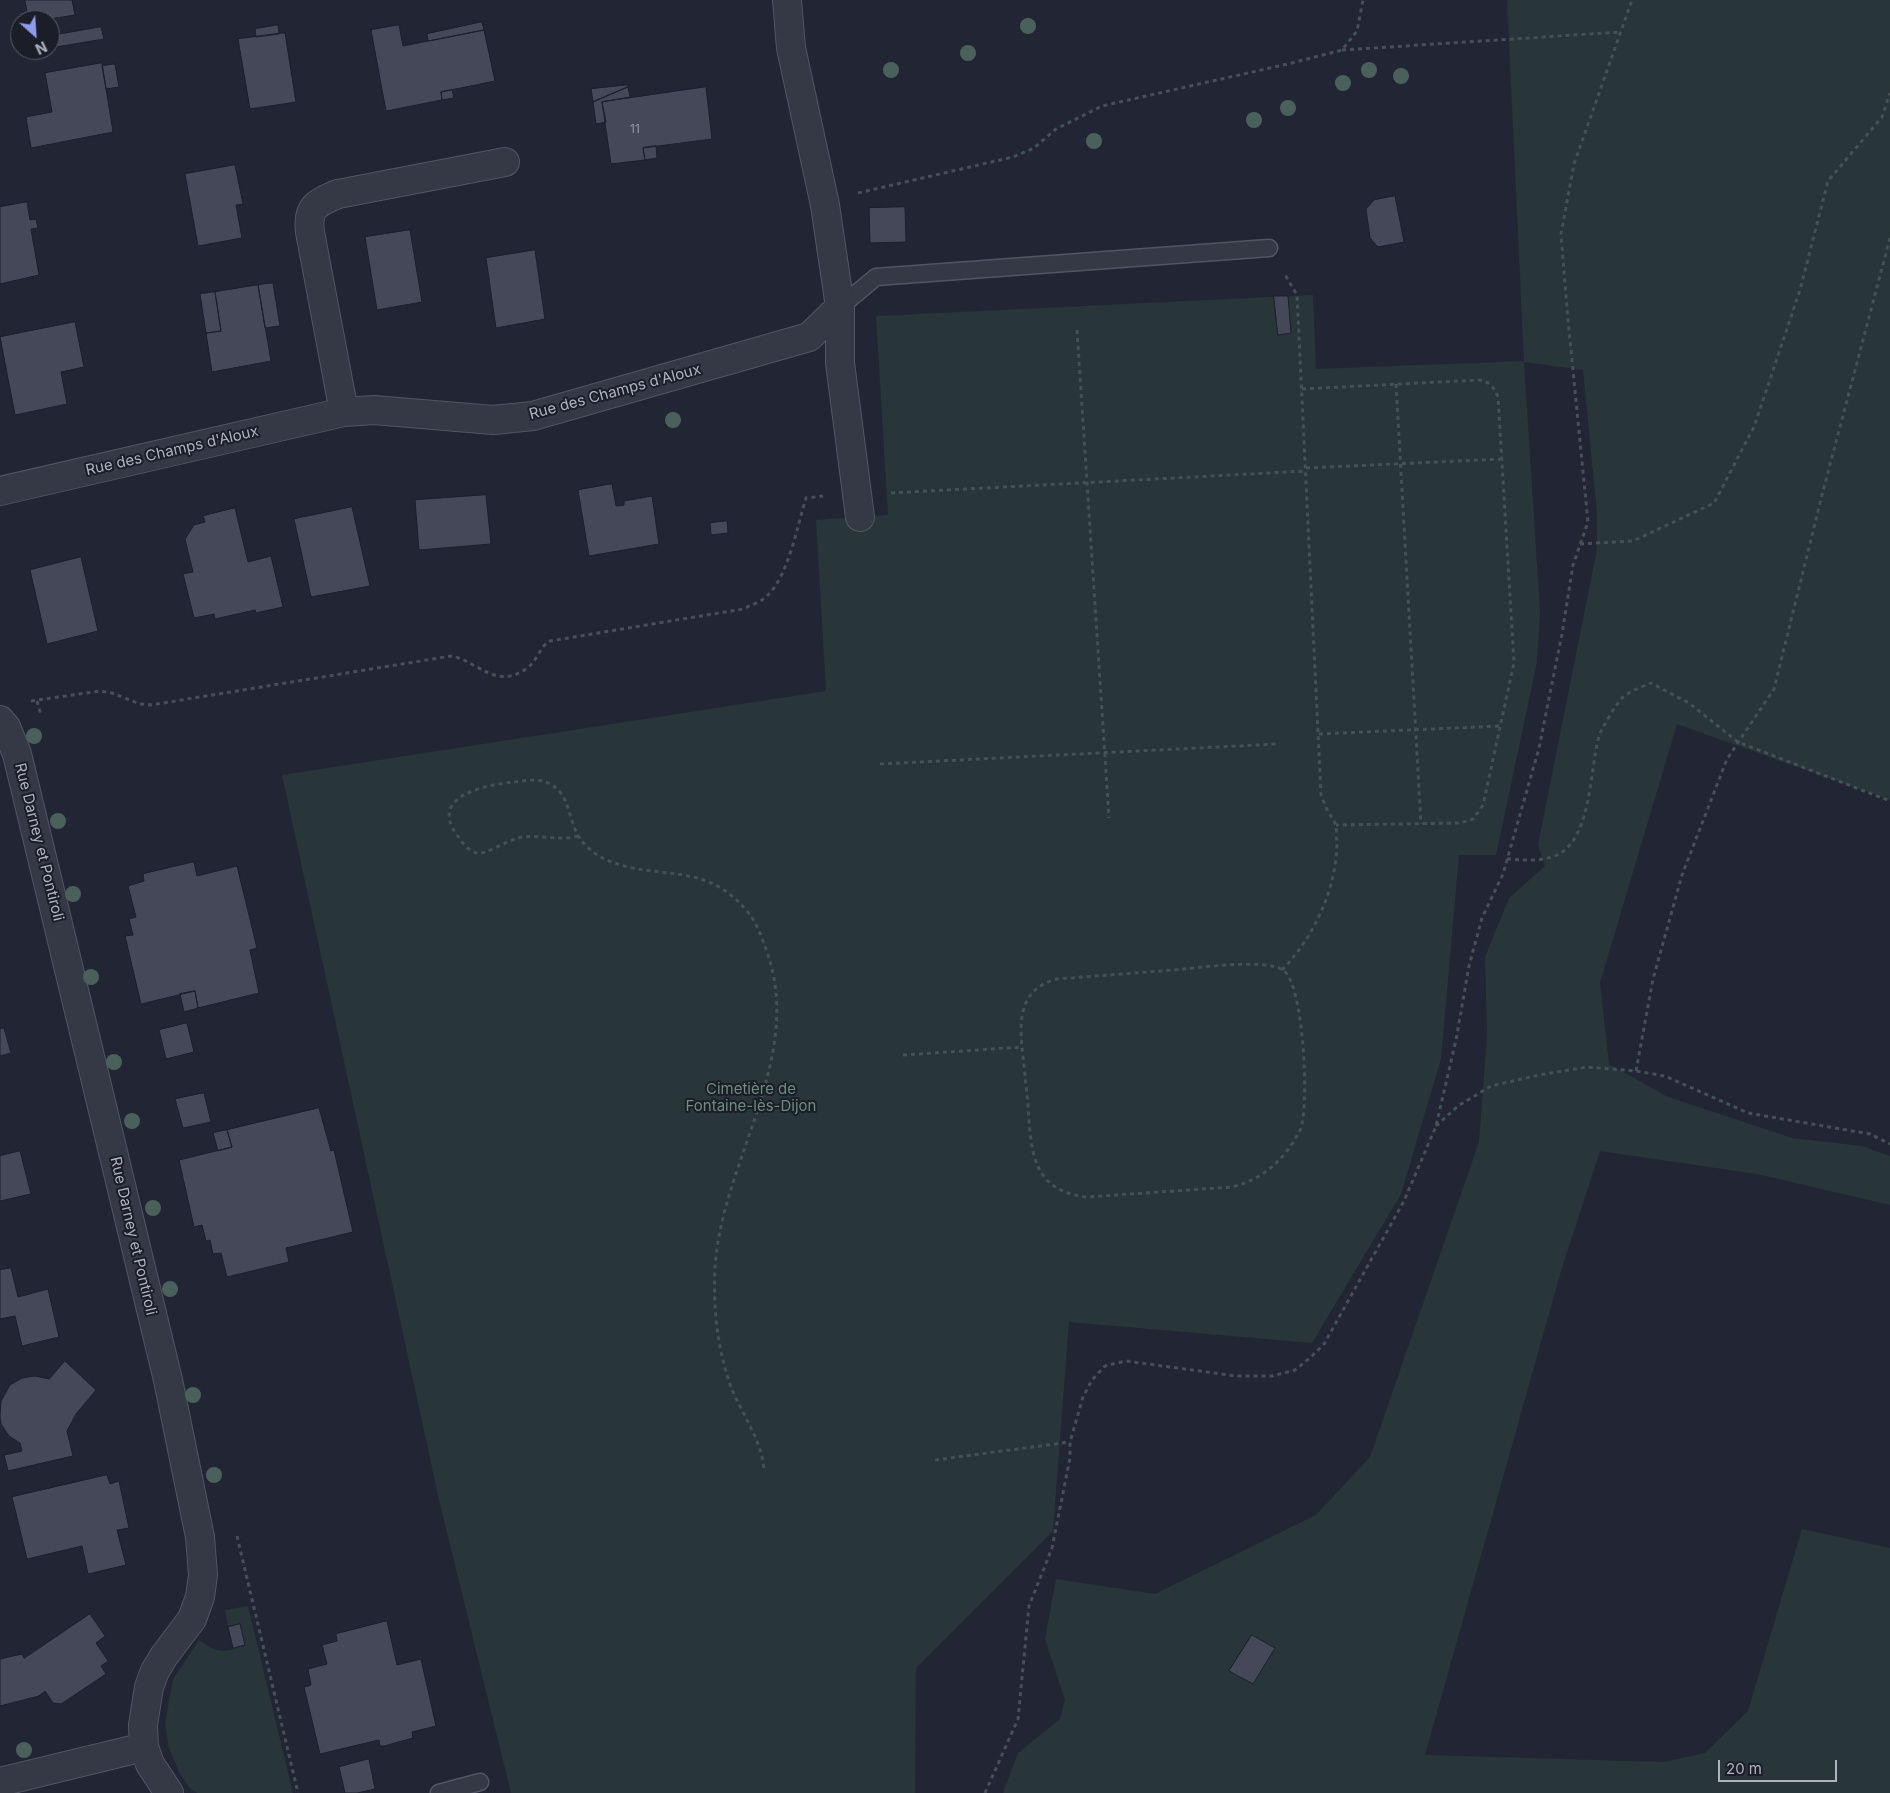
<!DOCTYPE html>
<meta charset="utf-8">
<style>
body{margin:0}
#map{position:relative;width:1890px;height:1793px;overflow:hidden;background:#222634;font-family:Inter,sans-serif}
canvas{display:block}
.north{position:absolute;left:10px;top:10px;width:50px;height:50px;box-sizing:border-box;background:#1b1d29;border:1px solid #575966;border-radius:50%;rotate:154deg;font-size:14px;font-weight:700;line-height:20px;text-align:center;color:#b0b2c2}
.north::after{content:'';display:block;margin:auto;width:18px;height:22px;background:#8c9bea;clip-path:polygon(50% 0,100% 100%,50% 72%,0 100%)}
.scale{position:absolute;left:1718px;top:1760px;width:119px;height:22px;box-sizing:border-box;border:2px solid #b0b2c2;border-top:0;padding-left:6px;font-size:15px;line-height:18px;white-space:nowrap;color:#b0b2c2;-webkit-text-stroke:4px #1b1d29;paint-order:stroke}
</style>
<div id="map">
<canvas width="1890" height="1793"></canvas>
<div class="north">N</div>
<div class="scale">20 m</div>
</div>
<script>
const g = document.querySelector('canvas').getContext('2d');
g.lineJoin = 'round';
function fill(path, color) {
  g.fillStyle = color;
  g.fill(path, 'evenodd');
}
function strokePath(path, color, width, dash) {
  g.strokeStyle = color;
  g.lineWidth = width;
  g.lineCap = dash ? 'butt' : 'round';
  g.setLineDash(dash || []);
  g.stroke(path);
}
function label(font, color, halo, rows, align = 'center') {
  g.font = font + ' Inter,sans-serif';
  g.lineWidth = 4;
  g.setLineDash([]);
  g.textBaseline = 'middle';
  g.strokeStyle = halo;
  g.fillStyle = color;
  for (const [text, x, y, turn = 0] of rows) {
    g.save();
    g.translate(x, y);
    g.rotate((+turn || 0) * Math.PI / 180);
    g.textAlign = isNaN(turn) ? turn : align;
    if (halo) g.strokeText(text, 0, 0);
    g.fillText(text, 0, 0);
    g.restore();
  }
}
const green = new Path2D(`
 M1507 0H1890V800L1677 724 1600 983 1609 1064 1668 1097 1792 1138 1862 1146 1890 1156V1205L1757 1174 1600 1151 1561 1271 1425 1755 1664 1762 1705 1753 1748 1711 1802 1529 1890 1548V1793H1003L1018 1753 1060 1719 1065 1700 1045 1639 1056 1579 1155 1594 1316 1515 1370 1457 1479 1142 1487 1035 1485 957 1509 898 1545 866 1538 845 1597 549V513L1583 370 1524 362 1540 611 1537 662 1496 855H1459L1441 1059 1401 1194 1312 1343 1069 1322 1053 1531 916 1668 915 1793H511L439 1500 282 775 826 691 816 520 888 515 876 316 1313 295 1316 369 1524 361Z
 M248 1606 293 1793H197L189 1787 179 1772 169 1748 165 1723 173 1679 199 1640C217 1653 224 1654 244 1645L240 1624 228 1627 225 1610Z`);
const building = new Path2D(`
 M25 0H72L75 15 43 20H29Z
 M482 22 484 30 428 41 427 34Z
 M278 25 279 34 256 37 255 29Z
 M399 25 403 46 484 30 495 81 441 92 442 100 386 111 371 30Z
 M101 27 104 39 50 48V36Z
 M285 33 296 102 250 109 238 39Z
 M102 63 113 132 31 148 26 117 52 112 45 73Z
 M115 64 119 87 106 89 102 66Z
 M628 85V87L593 102 591 89Z
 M628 87 630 97 602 102 606 122 596 124 593 102Z
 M706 87 712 139 643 148 645 160 611 164 602 102Z
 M452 90 454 98 442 100 441 92Z
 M656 146 657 158 645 160 643 148Z
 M235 165 243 204 236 205 242 238 198 246 185 174Z
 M1395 196 1404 242 1378 247 1370 238 1366 209 1374 200Z
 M27 202 30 220 36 219 38 228 31 229 39 275 0 284V207Z
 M905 207 906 242 870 243 869 208Z
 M410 230 422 302 377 310 365 237Z
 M535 250 545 319 496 328 486 258Z
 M273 283 280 326 265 328 258 285Z
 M258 285 271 361 212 372 206 333 221 331 215 292Z
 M215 292 221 331 206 333 200 294Z
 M1274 296H1288L1291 333 1278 335Z
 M75 322 84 367 61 372 67 404 15 415 0 337Z
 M612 484 616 506 624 505V501L652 496 659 544 589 556 578 490Z
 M486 495 491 544 419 550 415 500Z
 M352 507 370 586 311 597 294 519Z
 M235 508 248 562 271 556 283 607 256 613 255 610 215 619 214 614 194 618 183 574 193 572 185 539 194 525 205 522 203 516Z
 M727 521 728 533 711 535 710 523Z
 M81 557 98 631 47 644 30 570Z
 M194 862 197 876 237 866 257 948 250 950 259 993 198 1008 195 991 141 1004 125 936 133 935 129 919 136 917 128 886 144 881 143 874Z
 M195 991 198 1008 184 1012 180 994Z
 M187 1023 194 1052 166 1059 159 1030Z
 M4 1028 11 1053 0 1056V1029Z
 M204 1093 211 1122 183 1128 175 1099Z
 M319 1108 331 1151 334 1150 353 1232 286 1248 289 1262 227 1277 221 1253 213 1254 210 1240 206 1241 202 1225 194 1227 179 1160 232 1147 227 1130Z
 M227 1130 232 1147 218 1151 213 1133Z
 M20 1151 31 1194 0 1201V1156Z
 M11 1268 18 1297 48 1289 59 1337 22 1346 15 1316 0 1319V1270Z
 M65 1361 96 1390 76 1414 67 1431 73 1456 8 1471 4 1455 22 1451 20 1443 9 1436 1 1424 0 1416 1 1401 10 1385 22 1378 35 1376 49 1379Z
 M107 1475 110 1484 119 1481 129 1528 117 1530 126 1565 88 1574 82 1546 27 1559 12 1497Z
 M90 1614 105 1636 96 1643 108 1661 101 1666 106 1674 61 1704 53 1703 45 1691 39 1696 0 1706V1659L22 1654 24 1658Z
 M387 1621 397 1665 421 1659 436 1726 412 1732 413 1738 384 1746H380L379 1740 320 1754 304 1687 311 1685 308 1669 327 1664 322 1645 337 1641 336 1634Z
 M240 1624 245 1645 233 1648 228 1627Z
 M1252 1635 1275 1648 1253 1684 1229 1671Z
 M369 1759 375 1789 357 1793H345L339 1767Z`);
const path = new Path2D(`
 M1342 50 1621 32
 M858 193 1013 157 1034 148 1056 129 1102 106 1292 63 1342 50 1357 31 1363 0
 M1077 330 1109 818
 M1396 384 1421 824
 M1302 389 1479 380C1490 382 1494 387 1498 397L1514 663 1483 805 1473 819 1460 823 1336 825
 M1306 468 1502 459
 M891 493 1306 471
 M1580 544 1633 541 1714 503 1754 427 1800 290 1828 181 1882 117 1890 93
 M31 701 100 691 112 693 140 704 151 705 451 656C478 661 495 690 526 669 537 662 539 647 550 641L743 609C751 605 761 602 767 596 789 575 797 526 806 498L823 496
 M37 701 41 715
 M1319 734 1500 726
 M880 764 1277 744
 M578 836C561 841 542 835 523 837 507 839 488 855 477 853 468 851 462 842 457 835 428 796 486 785 513 782 524 781 537 778 546 782 571 792 567 818 579 837 586 848 597 856 609 861 660 881 705 861 746 910 756 921 761 935 766 949 806 1057 722 1160 715 1267 713 1307 717 1348 731 1387 742 1414 761 1439 764 1469
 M1507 859C1524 860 1541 862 1557 855 1592 839 1590 767 1599 736 1602 728 1615 706 1621 699 1627 692 1642 687 1651 683L1689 703 1738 742 1890 801
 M1282 970C1314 937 1337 888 1337 841 1336 837 1337 831 1336 826 1335 821 1331 817 1329 813 1325 807 1324 801 1321 795L1297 295 1284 273
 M903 1055 1022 1047C1024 1066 1026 1085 1028 1105 1031 1150 1031 1191 1087 1197L1232 1187C1260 1180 1279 1164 1294 1141 1296 1136 1300 1132 1301 1128 1309 1103 1304 984 1283 970 1263 958 1199 968 1174 970 1135 973 1096 976 1057 979 1022 988 1019 1015 1022 1047
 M1636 1071 1653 979 1682 875 1727 759 1774 689 1823 491 1890 238
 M1436 1126 1458 1106 1491 1086 1539 1075 1587 1067 1636 1071 1665 1076 1748 1113 1870 1134 1890 1144
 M935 1460 1070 1442
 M237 1536 298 1793
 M985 1793 1018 1719 1029 1606 1052 1548 1070 1458V1442L1083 1397 1092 1380 1105 1366 1126 1361 1236 1376H1272L1295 1370 1311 1357 1324 1344 1404 1201 1436 1126 1456 1040 1469 966 1482 918 1503 874 1539 748 1562 634 1573 565 1588 522 1568 320 1561 234 1574 164 1632 0`);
const lane = new Path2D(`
 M840 307 876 277 1269 248
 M439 1793 480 1782`);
const street = new Path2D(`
 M787 0 791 48 825 205 840 307V363L860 517
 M344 412 310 232C307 207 316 203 338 194L505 162
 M0 491 344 412 374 410 493 420 533 416 809 337 840 307
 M0 720 6 727 17 754 168 1380 200 1537 203 1575 200 1597 192 1619 164 1656 155 1671 149 1687 143 1725 144 1747 150 1764 169 1793
 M0 1782 144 1747`);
const trees = [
 [1028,26],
 [968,53],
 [891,70],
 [1369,70],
 [1401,76],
 [1343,83],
 [1288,108],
 [1254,120],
 [1094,141],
 [673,420],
 [34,736],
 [58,821],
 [73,894],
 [91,977],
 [114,1062],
 [132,1121],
 [153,1208],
 [170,1289],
 [193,1395],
 [214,1475],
 [24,1750]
];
const numberNames = [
 ["11",635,129]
];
const streetNames = [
 ["Rue des Champs d'Aloux",615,392,-15],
 ["Rue des Champs d'Aloux",172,451,-13],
 ["Rue Darney et Pontiroli",39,842,76],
 ["Rue Darney et Pontiroli",133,1236,77]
];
const parkNames = [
 ["Cimetière de",751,1089],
 ["Fontaine-lès-Dijon",751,1106]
];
fill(green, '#283539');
fill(building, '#444859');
strokePath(building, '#1d1f2c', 1);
strokePath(lane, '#535563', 19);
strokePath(street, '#535563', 30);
strokePath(path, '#455057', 3, [4, 4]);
strokePath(lane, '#353845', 16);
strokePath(street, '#353845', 28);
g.fillStyle = '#4a605b';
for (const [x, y] of trees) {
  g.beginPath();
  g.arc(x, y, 8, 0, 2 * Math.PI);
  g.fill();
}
label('12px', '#9598a8', null, numberNames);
label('15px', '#b0b2c2', '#1b1d29', streetNames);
label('15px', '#6a8f7b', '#1b1d29', parkNames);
</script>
